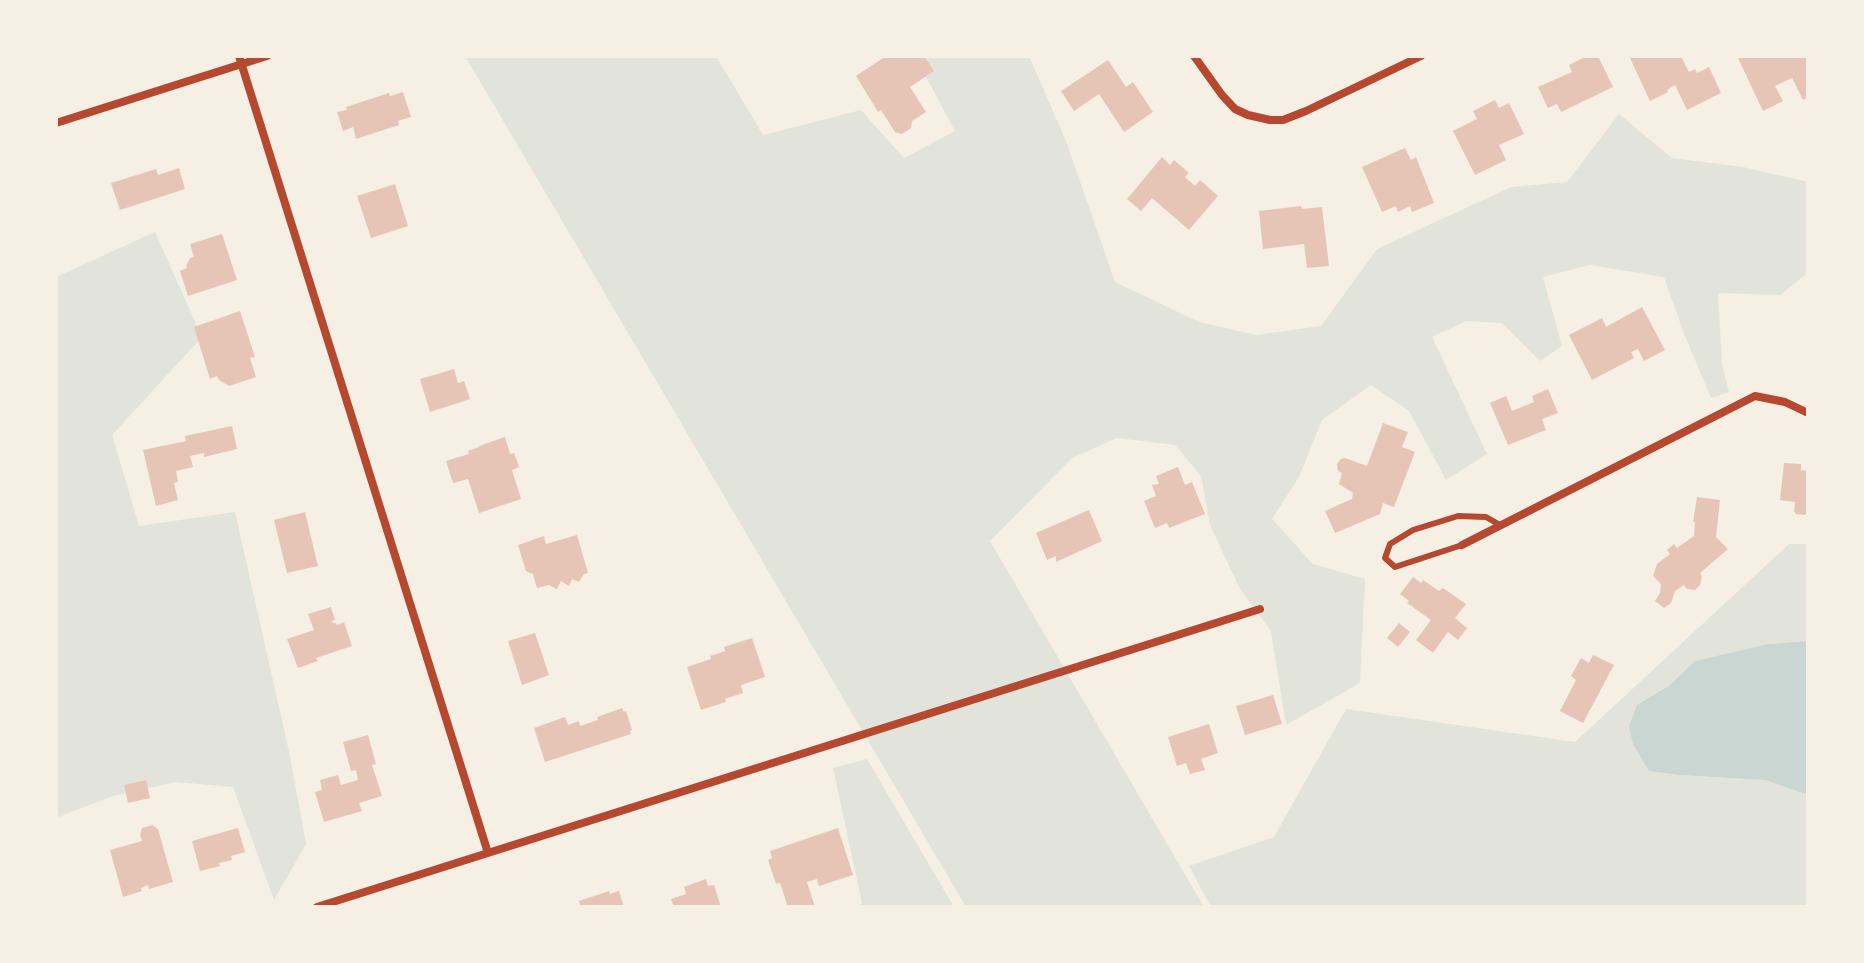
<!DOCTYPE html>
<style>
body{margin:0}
#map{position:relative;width:1864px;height:963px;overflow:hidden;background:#f6efe4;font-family:"Golos Text",sans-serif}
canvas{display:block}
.frame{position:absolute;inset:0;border:58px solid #f6efe4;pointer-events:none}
</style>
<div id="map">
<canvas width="1864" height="963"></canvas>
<div class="frame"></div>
</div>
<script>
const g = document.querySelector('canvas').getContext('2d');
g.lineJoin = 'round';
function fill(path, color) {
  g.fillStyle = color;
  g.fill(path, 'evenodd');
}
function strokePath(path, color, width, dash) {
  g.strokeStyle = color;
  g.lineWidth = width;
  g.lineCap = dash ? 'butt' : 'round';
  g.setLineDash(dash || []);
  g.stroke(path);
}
const green = new Path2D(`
 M465 56H716L763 135 861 110 904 158 955 131 915 56H1029L1066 141 1115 282 1199 322 1256 335 1321 326 1377 249 1511 187 1567 182 1619 114 1672 158 1743 167 1808 182V265L1805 275 1780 295 1718 293 1722 364 1729 392 1711 398 1683 331 1664 277 1590 265 1543 277 1562 346 1540 361 1502 323 1466 321 1432 337 1487 454 1446 480 1409 411 1371 385 1322 420 1299 477 1272 519 1313 564 1365 579 1360 683 1286 725 1271 631 1240 589 1210 525 1201 476 1175 445 1117 438 1072 458 990 541 1204 907H966Z
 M155 232 202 337 112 435 139 526 235 512 290 756 306 844 274 900 233 787 176 782 113 796 56 818V277Z
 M1789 544H1808V641L1768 644 1696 661 1670 685 1637 705 1649 771 1679 775 1765 780 1808 795V907H1211L1189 866 1274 837 1346 709 1575 742Z
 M867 759 954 907H858L862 903 833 768Z`);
const water = new Path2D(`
 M1808 641V795L1765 780 1679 775 1649 771 1633 744 1629 726 1637 705 1670 685 1695 661 1768 644Z`);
const building = new Path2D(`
 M886 56H924L934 71 910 87 926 112 912 121 911 128 902 134 895 132 881 110 878 112 856 76Z
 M1587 56H1598L1613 87 1561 112 1557 104 1548 108 1538 87 1572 72 1569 65Z
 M1635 56H1681L1689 72 1695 69 1697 73 1709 67 1721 93 1687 110 1675 85 1667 90 1668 92 1650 101 1630 58Z
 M1737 56H1808V97L1803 100 1792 78 1775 86 1783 101 1763 111Z
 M1108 60 1126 87 1133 82 1153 112 1124 132 1099 94 1074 111 1061 91Z
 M403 92 411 117 398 121 399 125 356 139 353 127 343 131 337 112 347 110 346 107 389 93 390 96Z
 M1495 100 1499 108 1509 103 1524 134 1499 145 1506 160 1475 175 1453 131 1477 119 1473 111Z
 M1405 148 1411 160 1416 157 1434 203 1412 212 1410 206 1398 212 1396 206 1382 212 1362 167Z
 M1162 157 1170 165 1174 160 1189 173 1185 177 1195 186 1200 180 1218 196 1189 230 1152 198 1141 211 1127 199Z
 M179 168 185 189 120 210 111 183 156 169 158 175Z
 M395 184 408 226 371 238 357 196Z
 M1301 206 1302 209 1322 207 1329 266 1307 268 1304 244 1263 249 1259 211Z
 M222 234 237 280 188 296 180 271 187 268 186 266 190 258 194 257 190 244Z
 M1642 307 1665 350 1644 361 1638 349 1631 352 1634 358 1592 380 1569 335 1602 318 1606 327Z
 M240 311 255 357 250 358 256 377 229 386 219 380 217 376 210 379 194 327Z
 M454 369 458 383 464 381 470 399 430 412 420 379Z
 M1548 389 1558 413 1542 419 1546 430 1508 445 1490 403 1506 396 1512 411 1534 402 1532 396Z
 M1383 423 1408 432 1402 447 1415 452 1394 507 1383 503 1380 514 1335 533 1325 511 1352 499 1353 493 1339 484 1342 473 1338 471 1337 464 1341 459 1345 458 1367 466Z
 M232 426 237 449 204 457V453L190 456 193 467 176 471 178 482 174 483 178 500 156 506 143 450 186 441 185 436Z
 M505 437 510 454 514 453 519 467 512 470 521 499 479 513 468 479 453 483 446 461 469 454 468 451 479 447V446Z
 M1784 463 1801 464V470L1808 471V513L1805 515 1796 514 1794 511 1795 502 1780 500Z
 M1178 467 1185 485 1192 482 1205 514 1169 528 1167 523 1155 528 1144 501 1156 496 1152 485 1159 484 1156 476Z
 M1697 497 1720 500 1716 537 1728 549 1700 573 1702 576 1700 585 1695 590 1687 589 1684 585 1675 591 1671 603 1664 608 1655 601 1660 593 1661 584 1653 576 1657 564 1670 554 1667 550 1674 544 1677 548 1694 536 1695 522H1693Z
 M1089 510 1102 541 1056 562V556L1047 560 1036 533Z
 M305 512 318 566 287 573 274 520Z
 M577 535 588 573 584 574 579 582 572 579 569 586 561 581 557 589 549 585 537 588 533 574 526 571 518 545 544 536 546 544Z
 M1413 577 1421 583 1423 580 1439 591 1443 588 1466 604 1455 618 1467 628 1458 640 1448 632 1433 653 1416 640 1431 620 1407 603 1409 601 1400 594Z
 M331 607 335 620H332L333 623H336L337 625 344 622 352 646 316 658 318 661 298 668 287 639 314 630 308 614Z
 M1399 623 1410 632 1398 647 1387 638Z
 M535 633 549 675 522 685 508 641Z
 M752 638 765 677 741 685 743 693 725 699 726 702 701 710 687 667 711 659 710 656 725 651 724 647Z
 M1593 655 1614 665 1583 723 1560 711 1576 680 1571 676 1581 658 1589 663Z
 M1273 695 1282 724 1245 735 1236 706Z
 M622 708 624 712 626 711 632 730 630 731 631 734 545 762 534 728 565 717 568 725 579 721 580 726 598 720 597 717Z
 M1209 724 1218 753 1201 759 1205 770 1190 774 1186 763 1177 766 1168 737Z
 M368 735 376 764 372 765 382 796 359 803 362 811 324 822 315 792 322 790 320 780 338 775 341 785 358 780 356 770 351 771 343 742Z
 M146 780 150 798 128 803 124 785Z
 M152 825 158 829 173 882 149 889 148 885 141 888 142 891 123 897 110 850 142 841 140 835 142 828Z
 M238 828 245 852 231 856 232 860 219 863 220 866 200 871 192 841Z
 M838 828 853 875 819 886 817 879 807 882 815 907H788L780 883 776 884 768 860 772 858 770 851Z
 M706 879 708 886 714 885 721 907H674L671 899 686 894 684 887Z
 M609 891 610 894 619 891 624 907H581L579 901Z`);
const service = new Path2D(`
 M1462 545 1395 567 1385 558 1390 544 1413 530 1458 516 1486 517 1500 525`);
const minor = new Path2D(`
 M239 56 488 853
 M1194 56 1222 95 1235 109 1248 115 1270 120H1283L1306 111 1421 56
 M56 123 267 56
 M1462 545 1755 396 1785 402 1808 413
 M317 907 1260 609`);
fill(green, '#e2e4dc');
fill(water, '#c9d6d2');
fill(building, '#e6c5b7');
strokePath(service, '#b5482f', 6);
strokePath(minor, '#b5482f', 8);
</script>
